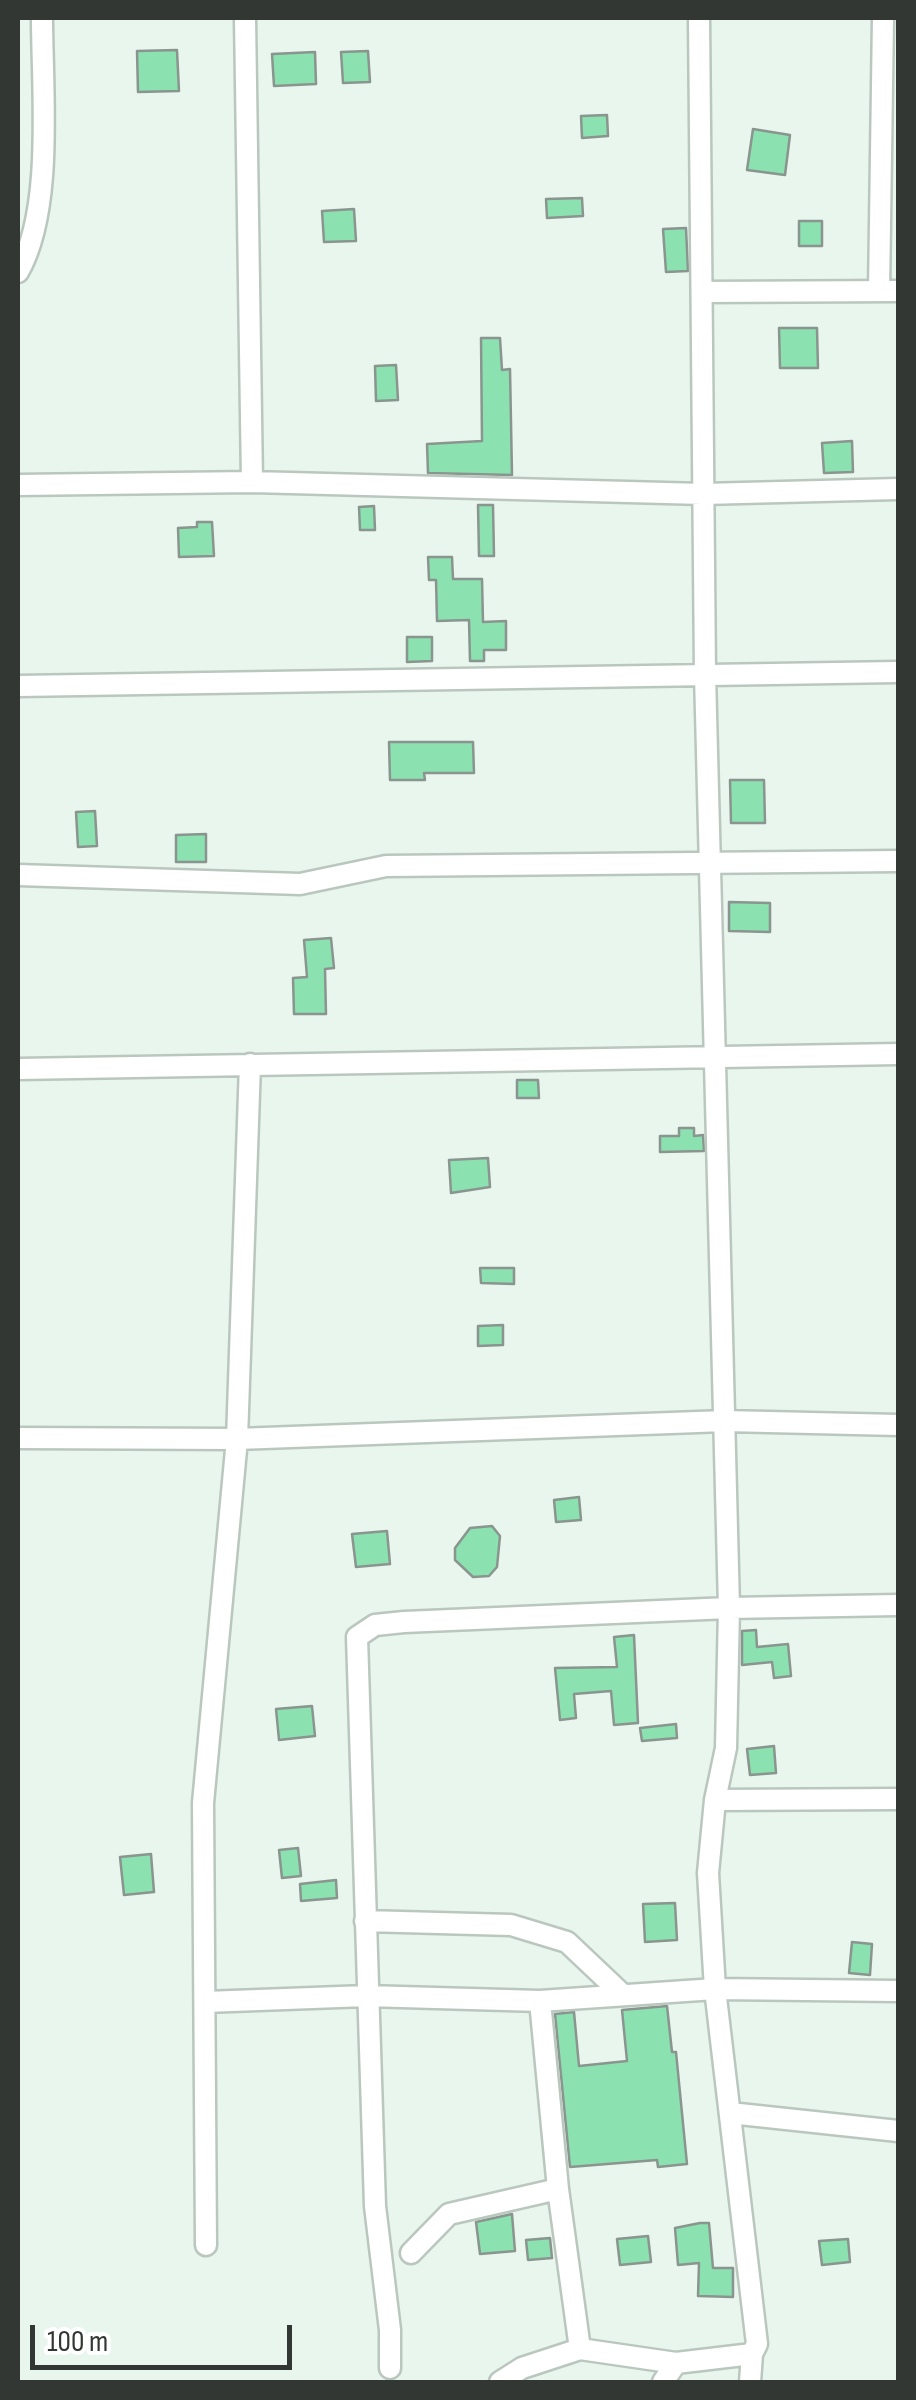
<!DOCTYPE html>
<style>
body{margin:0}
#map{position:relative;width:916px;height:2400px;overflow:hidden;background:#e9f6ee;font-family:"Sofia Sans Condensed",sans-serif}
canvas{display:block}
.frame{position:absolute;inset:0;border:20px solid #323734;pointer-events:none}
.scale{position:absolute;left:30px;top:2325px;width:262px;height:45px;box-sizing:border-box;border:5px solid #323734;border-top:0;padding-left:12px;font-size:30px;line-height:35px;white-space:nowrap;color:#323734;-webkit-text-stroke:8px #fff;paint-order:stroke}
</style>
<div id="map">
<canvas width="916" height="2400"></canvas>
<div class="frame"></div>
<div class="scale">100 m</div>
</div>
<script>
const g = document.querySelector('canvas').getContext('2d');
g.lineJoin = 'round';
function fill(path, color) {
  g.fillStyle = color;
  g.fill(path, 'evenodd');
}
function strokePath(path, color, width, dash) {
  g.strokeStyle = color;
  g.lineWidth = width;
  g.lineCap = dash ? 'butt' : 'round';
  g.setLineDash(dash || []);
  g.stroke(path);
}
const building = new Path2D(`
 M177 50 179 91 138 92 137 51Z
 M368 51 370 82 343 83 341 52Z
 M315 52 316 84 274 86 272 54Z
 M607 115 608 136 582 138 581 116Z
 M753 129 790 135 785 175 747 170Z
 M582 198 583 216 547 218 546 199Z
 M354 209 356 241 324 242 322 211Z
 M799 221H822V246H799Z
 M686 228 688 271 666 272 663 229Z
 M779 328H817L818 368H780Z
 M481 338H500L502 370 510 369 512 475 428 473 427 444 482 441Z
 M396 365 398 400 376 401 375 366Z
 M852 441 853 472 824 473 822 443Z
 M478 505H493L494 556H479Z
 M374 506 375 530H360L359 507Z
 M197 522H212L214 556 179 557 178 528 197 527Z
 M428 557H452L453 579H482L483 622 506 621V650H484V661H470L469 620 437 621 436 580H429Z
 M407 637H432V661L407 662Z
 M389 742H473L474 773H424L425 780H390Z
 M730 780H764L765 823H731Z
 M95 811 97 846 78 847 76 812Z
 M206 834V862H176V835Z
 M729 902 770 903V932L729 931Z
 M331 938 334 968 325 969 326 1014H294L293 978 307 977 304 940Z
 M517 1080H538L539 1098H517Z
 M679 1128H694V1136L703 1135 704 1151 660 1152V1136H679Z
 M488 1158 490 1187 451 1193 449 1160Z
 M480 1268H514V1284L481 1283Z
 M503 1325V1345L478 1346V1326Z
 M579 1497 581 1520 556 1522 554 1500Z
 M492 1526 500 1536 497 1567 489 1576 473 1577 455 1560V1548L470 1528Z
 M387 1531 390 1564 356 1567 352 1534Z
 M756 1630 757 1647 788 1644 791 1676 774 1678 772 1662 742 1665V1631Z
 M634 1635 638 1723 614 1725 611 1691 574 1694 576 1718 560 1720 555 1668 617 1667 614 1637Z
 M312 1706 315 1736 279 1740 276 1709Z
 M676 1724 677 1738 642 1741 640 1728Z
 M774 1746 776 1773 750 1775 747 1749Z
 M298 1848 301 1876 282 1878 279 1850Z
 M151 1854 154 1892 124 1895 120 1857Z
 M336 1880 337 1898 301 1901 300 1884Z
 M675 1903 677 1940 645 1942 643 1904Z
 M852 1942 872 1944 870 1975 849 1973Z
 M667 2006 672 2052H676L687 2164 658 2167 657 2160 570 2167 555 2014 574 2012 579 2066 627 2061 622 2010Z
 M512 2214 515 2251 480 2254 476 2222Z
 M700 2223H709L713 2268H733V2297L698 2296 699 2263 678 2265 675 2228Z
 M648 2236 651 2262 620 2265 617 2239Z
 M550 2238 552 2258 528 2260 526 2240Z
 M848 2239 850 2262 822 2265 819 2241Z`);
const street = new Path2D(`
 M245 18 252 482
 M18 272C54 210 42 90 42 18
 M879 291 883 18
 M702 292 898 291
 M18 485 252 482 703 494 898 489
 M18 686 898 672
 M18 875 300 884 386 866 898 861
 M18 1069 898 1054
 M18 1438 237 1439 725 1421 898 1425
 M715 1800 898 1799
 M365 1921 511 1925 567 1942 622 1994
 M205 2002 366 1996 540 2001
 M730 2113 898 2131
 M558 2189 580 2349
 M206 2245 203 1803 237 1439 250 1064
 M411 2253 449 2214 558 2189 540 2001 715 1989 898 1991
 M390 2368V2330L375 2206 357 1637 375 1625 404 1622 729 1608 898 1605
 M500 2382 522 2368 580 2349 676 2363
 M663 2382 676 2363 752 2354 757 2344 715 1989 708 1873 715 1800 726 1748 729 1608 705 674 699 18
 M750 2382 752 2354`);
fill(building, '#8be1b0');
strokePath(building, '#89958e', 2.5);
strokePath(street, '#bac7bf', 25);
strokePath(street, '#fff', 20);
</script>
